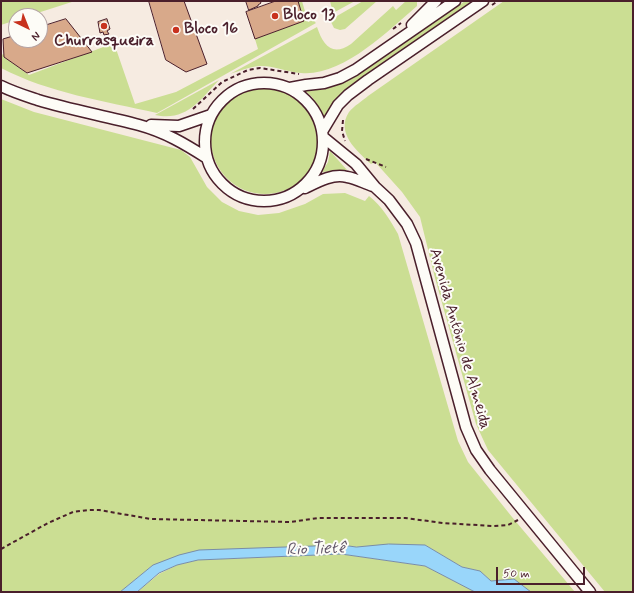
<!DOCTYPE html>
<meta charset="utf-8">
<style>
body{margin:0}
#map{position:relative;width:634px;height:593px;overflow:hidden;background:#f6ebe1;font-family:Mynerve,sans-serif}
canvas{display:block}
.frame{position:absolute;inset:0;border:2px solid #4a1f2b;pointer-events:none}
.north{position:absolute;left:8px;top:8px;width:40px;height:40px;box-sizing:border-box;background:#fdfcf7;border:1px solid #b5a4a5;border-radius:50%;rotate:137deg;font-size:11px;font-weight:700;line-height:16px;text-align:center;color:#4a1f2b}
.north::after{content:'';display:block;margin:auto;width:14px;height:18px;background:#c8321e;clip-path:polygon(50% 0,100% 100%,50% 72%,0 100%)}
.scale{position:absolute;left:496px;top:567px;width:89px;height:18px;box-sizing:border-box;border:2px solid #4a1f2b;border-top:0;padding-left:5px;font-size:12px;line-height:14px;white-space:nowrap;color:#4a1f2b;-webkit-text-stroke:3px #fdfcf7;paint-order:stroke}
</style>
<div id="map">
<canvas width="634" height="593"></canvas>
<div class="frame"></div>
<div class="north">N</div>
<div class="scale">50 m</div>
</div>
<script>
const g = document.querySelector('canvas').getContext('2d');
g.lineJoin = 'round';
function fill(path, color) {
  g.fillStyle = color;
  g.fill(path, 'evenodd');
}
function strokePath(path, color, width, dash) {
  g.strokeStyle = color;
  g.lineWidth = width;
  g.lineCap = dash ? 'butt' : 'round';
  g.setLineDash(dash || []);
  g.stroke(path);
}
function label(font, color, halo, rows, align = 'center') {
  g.font = font + ' Mynerve,sans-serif';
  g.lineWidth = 4;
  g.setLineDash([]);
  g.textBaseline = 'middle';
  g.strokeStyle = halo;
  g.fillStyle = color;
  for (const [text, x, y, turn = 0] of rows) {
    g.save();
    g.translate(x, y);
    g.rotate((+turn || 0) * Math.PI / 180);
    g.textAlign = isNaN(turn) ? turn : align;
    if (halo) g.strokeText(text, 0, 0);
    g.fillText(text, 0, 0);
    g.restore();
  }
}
const green = new Path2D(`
 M1 1H75L28 16H16V20L1 25Z
 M298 1H302L308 22 313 20 316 23 157 113C104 101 49 93 1 68V55L4 54V57L29 75 114 43 135 104 176 92 258 49 255 39 304 21Z
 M330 1H355L333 13Z
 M363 1H377L345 29 340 30 334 28 330 20Z
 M406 1H417V6C388 31 342 77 301 73 287 72 273 65 259 66 249 67 239 71 230 74L317 27C323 45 332 57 351 44L393 6 396 10Z
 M465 1H474L346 89C335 100 331 106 326 120L312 97 305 91 326 89 350 80Z
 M504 1H633V592H605L488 450 476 424 435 278 420 217 402 192 375 162 371 164C358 152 335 133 349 112 354 106 362 101 368 96Z
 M219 80C200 100 186 122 155 115Z
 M211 140a54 54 0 1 1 108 0a54 54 0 1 1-108 0Z
 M1 99 34 112 181 150 190 157 207 187 222 202 239 211 258 215 279 213 305 204 323 194 345 193 365 201 369 196C382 206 390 220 398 234L458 441 468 462 512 517 575 592H531L514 579 491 581 480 571 462 567 425 545 356 547 342 545 153 565 120 592H1Z
 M330 151 347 170 322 172 328 162Z
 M341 554 425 566 476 592H137L159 574 177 565 198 560Z`);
const water = new Path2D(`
 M389 544 425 545 462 567 480 571 491 581 514 579 531 592H475L425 566 341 554 198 560 177 565 159 573 137 592H120L153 565 179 555 199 550 342 545 356 547Z`);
const building = new Path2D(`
 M149 1H184L207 64 186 72 166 60Z
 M246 1H260L261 3 258 5V6L249 10Z
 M276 1H298L304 21 255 39 246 12Z
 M66 19 92 52 27 73 4 57 3 39 16 35V40H40V33L45 31 44 26Z
 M107 19 110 29 107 31 109 34 104 35 103 32 100 33 98 22Z`);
const path = new Path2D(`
 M492 5 498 1
 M393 29 401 23
 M193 109 222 82 248 70 260 68 299 74
 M343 120 342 131 345 141
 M366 159 386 167
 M1 549 48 523 73 512 88 510H99L151 519 290 522 318 518H405L443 523 493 526 508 525 518 520`);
const minor = new Path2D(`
 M412 25 436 1
 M205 142a59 59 0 1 1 118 0a59 59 0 1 1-118 0Z
 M1 86C13 92 26 96 38 100 71 110 106 116 139 125 165 132 185 144 207 158
 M290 88 306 85 324 83 340 78 355 70 455 1
 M151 125 179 126 211 115
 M323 130 338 105 348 95 368 80 483 1
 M323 137 356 164 375 187 389 200 407 224 416 243 466 427 476 450 490 470 590 592
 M305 188C317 182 333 173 347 177 355 178 364 183 373 186`);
const markers = [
 [275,16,4,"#c8321e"],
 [104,26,4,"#c8321e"],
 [176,30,4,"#c8321e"]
];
const poiNames = [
 ["Bloco 13",283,16],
 ["Bloco 16",184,30],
 ["Churrasqueira",104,42,"center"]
];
const streetNames = [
 ["Avenida Antônio de Almeida",459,339,74]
];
const waterNames = [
 ["Rio Tietê",316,550,-2]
];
fill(green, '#cbde93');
fill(water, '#99d6fa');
strokePath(water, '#798da7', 1);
fill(building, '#d8a98a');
strokePath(building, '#4a1f2b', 1);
strokePath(minor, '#4a1f2b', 13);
strokePath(path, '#4a1f2b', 2, [4, 3]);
strokePath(minor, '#fdfcf7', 10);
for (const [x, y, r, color] of markers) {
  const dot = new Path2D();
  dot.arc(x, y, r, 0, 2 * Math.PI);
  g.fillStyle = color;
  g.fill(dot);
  strokePath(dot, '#fdfcf7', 1.5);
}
label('bold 16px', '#4a1f2b', '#fdfcf7', poiNames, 'left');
label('16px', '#4a1f2b', '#fdfcf7', streetNames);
label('italic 17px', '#625669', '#fdfcf7', waterNames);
</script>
